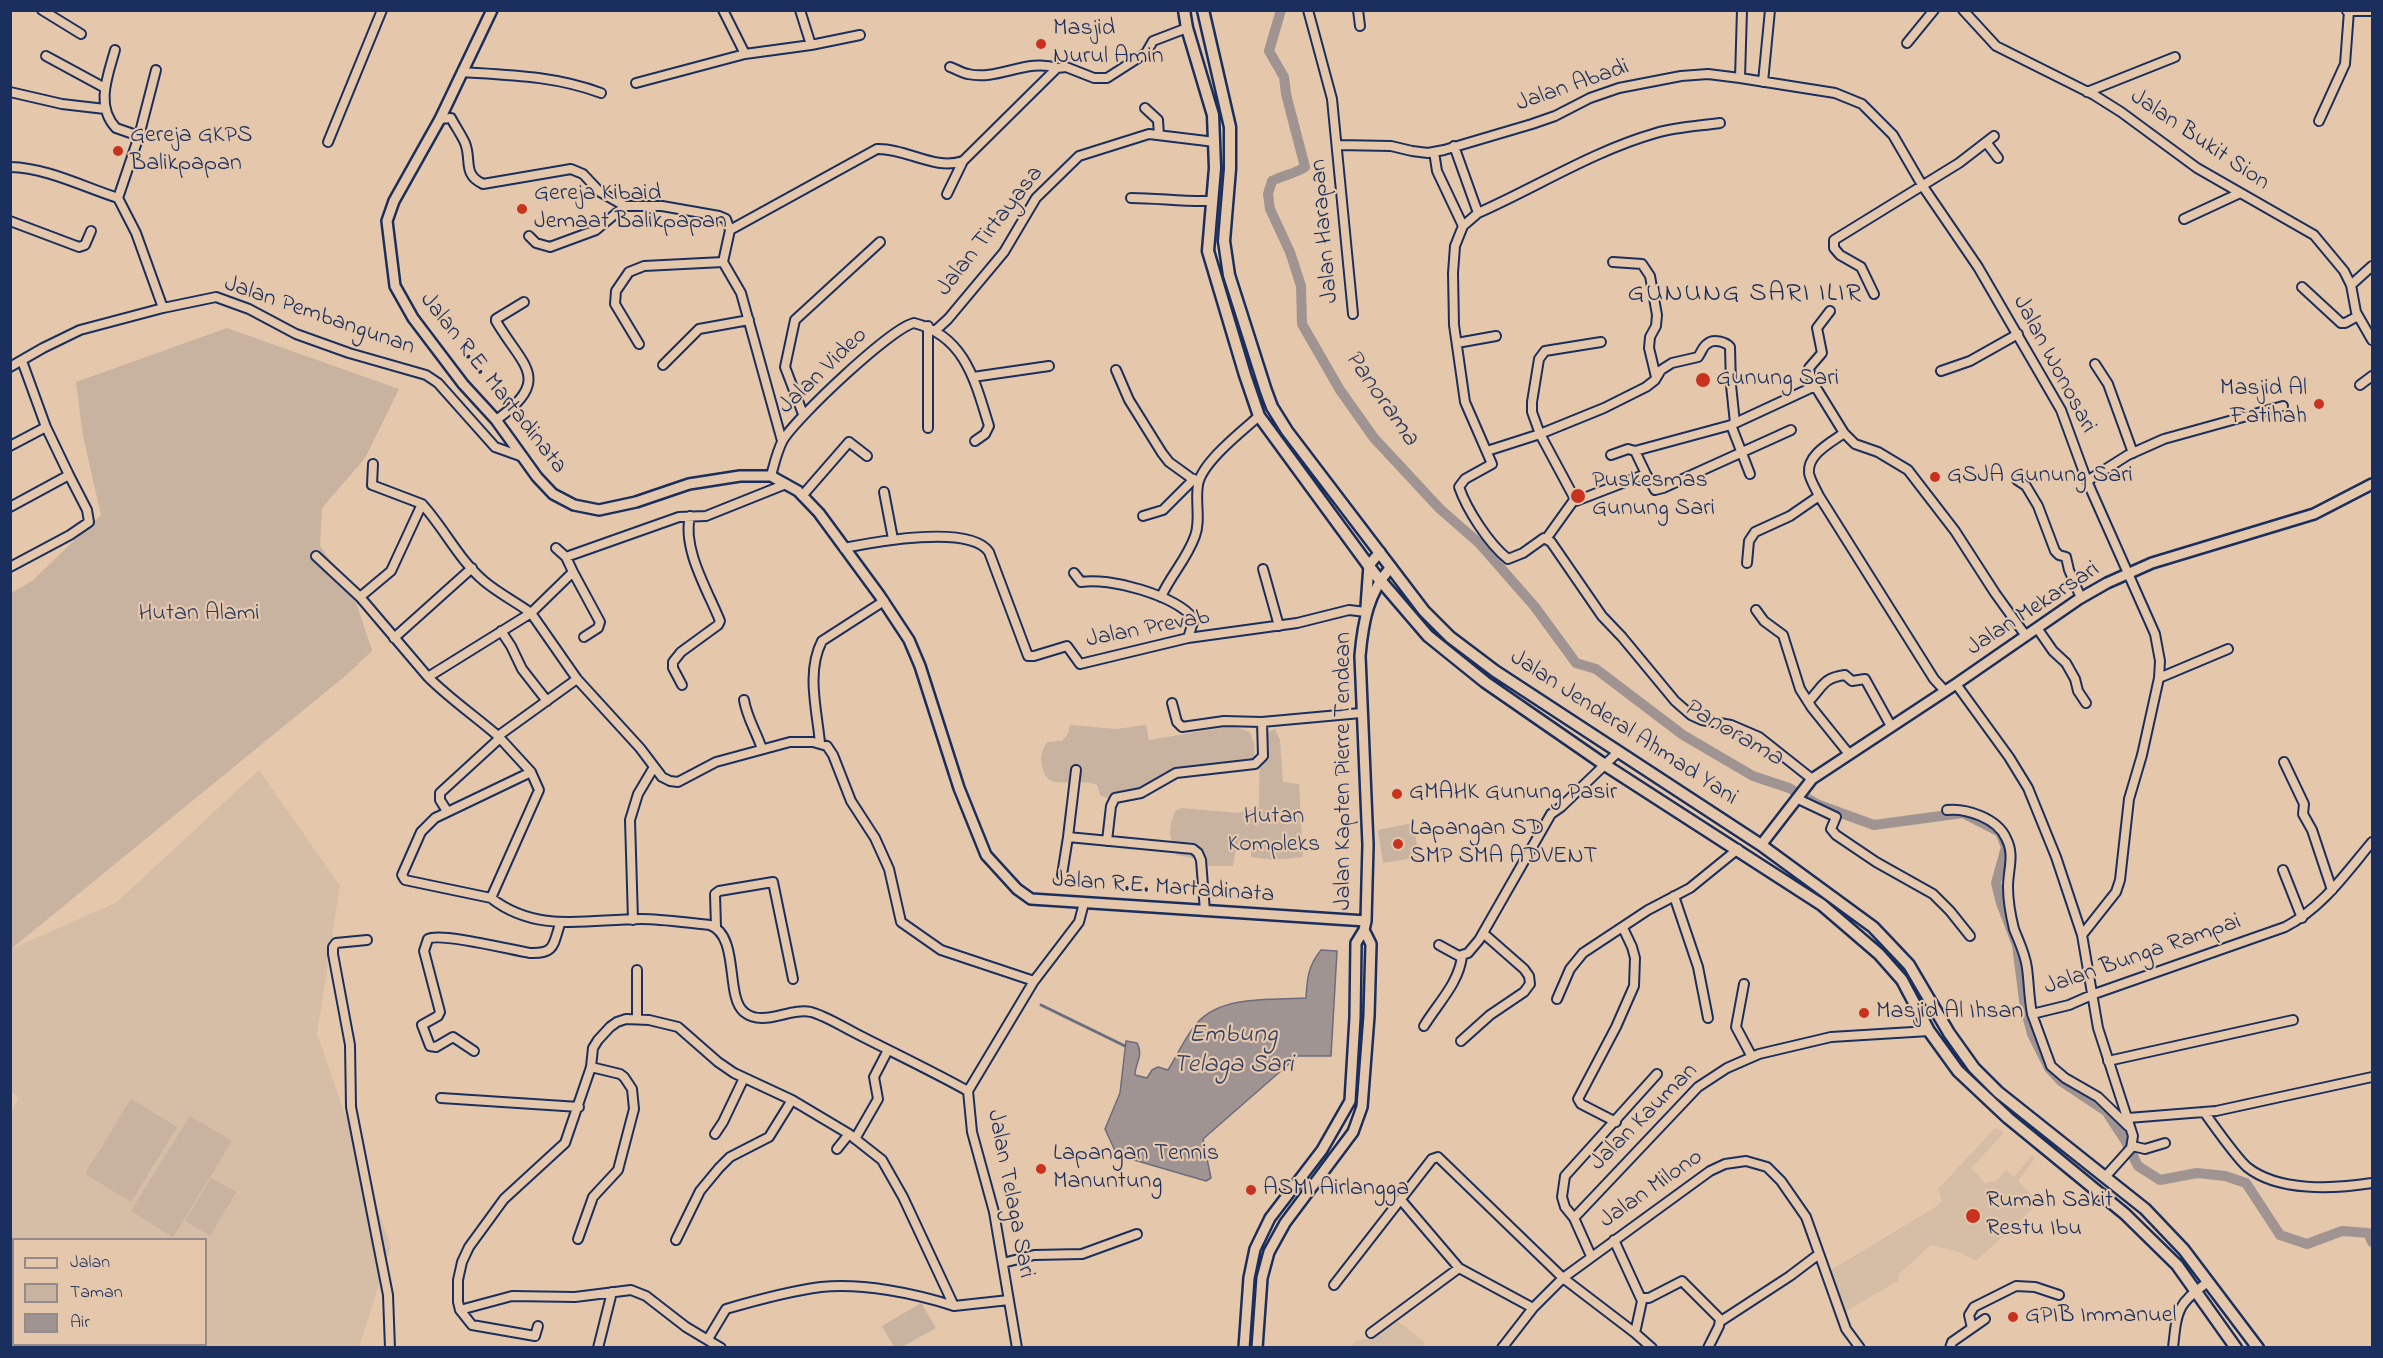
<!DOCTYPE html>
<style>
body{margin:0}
#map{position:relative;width:2383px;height:1358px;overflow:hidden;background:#e5c8ac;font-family:"Indie Flower",sans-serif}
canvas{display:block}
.frame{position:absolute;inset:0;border:12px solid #1b2f5e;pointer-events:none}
.legend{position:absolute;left:12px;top:1238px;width:195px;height:108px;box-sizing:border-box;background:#e5c8ac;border:2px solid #948b8d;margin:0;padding:8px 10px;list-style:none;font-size:18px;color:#1b2f5e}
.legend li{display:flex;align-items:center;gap:12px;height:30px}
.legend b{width:30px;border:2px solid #948b8d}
</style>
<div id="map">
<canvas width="2383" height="1358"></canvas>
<div class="frame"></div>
<ul class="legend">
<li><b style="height:8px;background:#e5c8ac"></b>Jalan</li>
<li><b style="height:16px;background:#c8b2a0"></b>Taman</li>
<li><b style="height:16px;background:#a09492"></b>Air</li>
</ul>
</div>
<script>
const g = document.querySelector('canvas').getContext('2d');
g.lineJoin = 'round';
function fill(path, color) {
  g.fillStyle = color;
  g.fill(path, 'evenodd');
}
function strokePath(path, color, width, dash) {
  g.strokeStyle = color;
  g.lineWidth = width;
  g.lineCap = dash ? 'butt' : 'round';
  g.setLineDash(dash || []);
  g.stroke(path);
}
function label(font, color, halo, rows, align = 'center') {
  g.font = font + ' "Indie Flower",sans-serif';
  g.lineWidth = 4.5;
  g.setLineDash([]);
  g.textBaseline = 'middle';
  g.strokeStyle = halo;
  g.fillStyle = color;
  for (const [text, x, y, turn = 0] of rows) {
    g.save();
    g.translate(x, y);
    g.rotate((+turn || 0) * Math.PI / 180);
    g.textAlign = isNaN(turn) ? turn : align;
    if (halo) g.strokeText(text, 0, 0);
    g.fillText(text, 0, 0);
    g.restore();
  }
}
const built = new Path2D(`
 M259 770 340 886 317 1034 391 1247 359 1347H49L47 1345 206 1344V1240H14L13 1289 11 1284 10 1117 18 1098 11 1091V949L117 902Z
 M1996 1127 2004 1133 1971 1168 1985 1183 1996 1181 2006 1170 2014 1177 2032 1155 2035 1158 2018 1181 2039 1203 1976 1261 1959 1252 1931 1245 1899 1274 1898 1281 1845 1312 1831 1270 1934 1208 1942 1201 1938 1189Z
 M1392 1318 1406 1327 1425 1343 1423 1347 1349 1348 1355 1341 1367 1339Z`);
const green = new Path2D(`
 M227 328 399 389 365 458 322 508 320 546 353 593 372 651 344 677 11 949V593L32 581 101 515 83 436 76 382Z
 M1070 725 1116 729 1146 725 1149 740 1233 726 1250 732 1254 744 1255 765 1160 781 1128 797 1111 800 1100 795 1097 785C1076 775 1046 795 1042 765 1040 754 1042 751 1047 742L1062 741 1068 734Z
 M1275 729 1280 740 1283 782 1299 784 1303 857 1274 860 1251 857V848H1236L1233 866H1202L1196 859 1176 855C1169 838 1168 828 1175 811L1182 808 1238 813 1259 808 1260 735Z
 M1413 823 1419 857 1383 863 1378 830Z
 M131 1099 177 1127 131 1202 85 1174Z
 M190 1116 232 1141 173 1237 131 1211Z
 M211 1178 236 1192 210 1236 185 1221Z
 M921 1303 936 1328 902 1347H894L882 1326Z`);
const water = new Path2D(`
 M1321 950 1337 951 1331 1056H1298L1203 1139 1211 1178 1206 1181 1117 1155 1105 1129 1120 1093 1126 1041 1137 1043C1144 1055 1135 1063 1135 1075L1147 1078 1152 1070 1158 1067 1168 1070C1178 1054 1186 1035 1198 1022 1223 995 1272 1000 1306 998 1307 979 1308 966 1321 950Z`);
const stream = new Path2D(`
 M1041 1005 1125 1046`);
const canal = new Path2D(`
 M1281 10 1269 51 1284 77 1286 94 1305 167C1295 174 1283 175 1272 181L1268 194 1270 209 1290 252 1301 286 1302 324 1340 390 1374 438 1440 509 1479 543 1535 607 1576 663 1596 669 1683 735 1753 776 1789 788 1819 805 1874 825 1963 813 2000 832 2006 847 1996 883 2001 903 2017 945 2025 1008 2032 1034 2049 1068 2061 1081 2106 1111 2125 1140 2138 1166 2160 1180 2197 1173 2225 1176 2246 1183 2280 1235 2307 1244 2342 1231 2368 1233 2372 1242`);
const minor = new Path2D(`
 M42 10 81 34
 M800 10 811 45
 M1308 10 1332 99 1353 314
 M1358 10 1360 26
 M1963 10 1996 46 2094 95 2121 112 2197 168 2314 235 2344 271 2351 285 2356 312 2372 340
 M2347 11H2372
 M1907 43 1934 10
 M115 50C108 75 95 106 116 128L139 136
 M745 54 811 45 860 35
 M46 56 105 88
 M950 67C956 69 962 73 968 74 998 81 1027 58 1057 68
 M462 72C510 75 556 76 601 93
 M1740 78 1742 10
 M1763 82 1770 10
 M636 83 745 54 723 10
 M10 92 62 104 105 109
 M2087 92 2175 57
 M1145 108 1158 120 1159 135
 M440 119 451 118C455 126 461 134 465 143 472 160 462 174 483 184L571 169 583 174 600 192 625 206 596 230 550 247 536 243 529 236
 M2319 121 2345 64 2349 11
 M328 142 382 10
 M1986 142 1998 158
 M1338 145 1391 146 1412 151 1428 153 1444 150 1532 124 1555 116 1590 98 1619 88 1681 76 1708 74 1740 78 1835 93 1862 104 1893 135 1922 185 1978 267 2061 410 2087 481 2155 634 2160 661 2159 678 2142 755 2129 799 2120 880 2116 892 2082 935
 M1454 146 1478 213 1463 226 1455 246 1453 273 1454 325 1465 402 1492 464 1465 479 1459 487C1467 510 1489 544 1508 559L1523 553 1544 538 1551 542 1602 616 1622 637 1675 701 1691 715 1702 720 1731 725 1759 737 1812 779
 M1434 152 1437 171 1463 226
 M10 167C48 168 83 187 118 198L136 233 163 308
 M947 194 963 161
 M118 198 139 136 156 70
 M1131 198C1158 198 1183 202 1211 201
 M625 206H662L719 216 726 219 730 230
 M1478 213C1537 187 1593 151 1656 133 1676 127 1699 126 1720 123
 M2184 219 2240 193
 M10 221 79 247 85 245 91 231
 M1613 262 1642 264 1650 276 1657 315 1656 326 1650 337 1649 348 1656 377
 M2351 285 2372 266
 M2302 287 2341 323H2345L2358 316
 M1874 294 1861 267 1840 255 1834 248V240L1959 163 1994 136
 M1830 311 1817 328 1822 353 1809 368 1810 374 1815 386 1844 433 1855 444 1878 452 1908 470 1955 531 1995 593 2026 636
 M936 330 948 319 1004 252 1036 198 1079 156 1149 134 1215 142
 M1601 342 1545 351 1539 359 1532 402V412L1540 434 1576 501 1646 474 1655 490 1663 488 1791 430
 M1457 343 1496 336
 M639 344 615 304 616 291 629 272 644 266 723 262
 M22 361 46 427
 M2095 364 2108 384 2133 453
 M663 365 699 329 749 320
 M10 367 43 348 80 330 163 308 216 297 249 309 296 334 349 353 426 375 438 383 495 447 523 457
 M1116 370 1129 400 1162 453 1169 462 1198 483
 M1941 371 1970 361 2018 334
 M973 377 1049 366
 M2360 385 2372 376
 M803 414 785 367 795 320 880 242
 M496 420C554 379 522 366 496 321V319L524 302
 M1731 425 1750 474
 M928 428V326
 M1844 433C1832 442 1807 454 1809 473 1810 480 1816 489 1819 496L1934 679 1945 691
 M782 441 741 293 723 262 730 230 877 149C906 148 935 171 963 161L1057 68 1066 67 1094 78H1107L1146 53 1153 41 1187 28
 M10 446 46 427 69 475 10 507
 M1487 451 1540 434 1604 408 1646 387 1655 380 1661 370 1672 363 1698 357C1701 353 1703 346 1707 344 1713 338 1726 342 1730 347L1731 385 1735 423
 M1635 451 1731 425 1815 386
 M1611 455 1628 449 1635 451 1646 474
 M373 464 372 485 422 504
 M771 476C774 465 777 451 783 440 796 418 891 328 914 323 965 336 975 381 989 426L985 434 975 441
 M2017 480 2026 486 2038 506 2055 551 2059 555 2066 557 2069 570 2081 598
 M2087 481 2128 455 2164 439 2283 406
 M884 492 893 539
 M802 496 849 442 867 456
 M1143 516 1163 510 1194 479
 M1546 539 1574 500
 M556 548 566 557 573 572
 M844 548C874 542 970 524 989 552L1028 656H1034L1067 646 1080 664 1188 638 1297 623 1349 610 1366 612
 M316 556 360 597
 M566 557 679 517 706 516 786 484
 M1747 563 1749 541 1755 532 1790 516 1819 496
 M10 567 70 535 89 522 87 510 69 475
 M1263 569 1279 626
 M1074 573 1081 582C1109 577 1175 595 1194 619L1188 638
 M1161 597C1170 576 1187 559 1195 536 1201 520 1195 502 1198 485 1201 463 1242 431 1259 416
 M1756 610 1764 621 1783 635 1800 689 1812 708 1849 754
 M2037 628 2053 651 2066 663 2075 679 2078 691 2086 703
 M501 631 511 646 522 669 547 701
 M584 637 598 628 600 622 573 572 531 613C516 602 498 593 484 581 459 560 444 528 422 504L391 571 360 597 428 677 531 613 577 679 640 748 662 777 670 781 678 782 716 762 790 742H813L827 746 833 755 851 801 875 838 889 869 901 922 941 950 1034 981
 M394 638 472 568
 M428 677C450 699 475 716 498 736
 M2159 678 2228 649
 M577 679 498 736 531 772 539 790 491 898C537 934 588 919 641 919 664 919 687 923 710 925 740 936 725 997 744 1012 763 1028 790 1007 811 1012 826 1016 843 1027 857 1034 894 1053 932 1071 968 1091
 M1956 684 2009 757 2028 788 2056 857 2082 935 2098 1028 2133 1136 2131 1148 2105 1177
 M682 685 673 668V662L681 652 718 625 720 621C708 591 682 549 690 516
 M744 700C747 718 756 731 762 749
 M1808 702C1823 687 1822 678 1845 675L1852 681 1865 679 1891 726
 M1172 703 1177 722 1182 727 1224 721 1262 722 1361 713
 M820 743C817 710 806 672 822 641L884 601
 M2284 762 2304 804 2303 814 2312 830 2332 890
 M1076 770 1068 837 1193 849 1198 853 1201 860 1205 911
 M1798 799 1836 817 1831 829 1836 835 1876 862 1933 894 1950 911 1970 936
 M1947 810C1966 808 1997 818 2006 838 2015 855 2008 869 2008 887 2008 900 2011 917 2014 929 2019 942 2025 953 2027 968 2029 983 2029 998 2032 1014L2069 1005 2094 994 2285 927C2322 908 2346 873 2372 842
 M447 811 440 800V793L500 738
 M1107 841 1111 806 1115 798 1141 793 1176 773 1255 764 1263 756 1262 722
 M2283 870 2302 918
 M1062 875 1068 837
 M1674 896 1698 967 1708 1018
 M491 898 405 880 402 875 421 832 435 818 531 772
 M633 920 630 820 638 794 654 767
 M716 927 715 894 719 891 773 882 793 979
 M367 940 336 943 333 947V954L350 1045 351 1107 388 1295 390 1348
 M1439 945 1459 956 1468 953 1479 940 1551 814 1561 807 1618 752
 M1744 984 1736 1027 1752 1057
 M1557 999 1570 969 1583 953 1648 910 1690 888 1738 849
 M2032 1014 2051 1066 2065 1078 2098 1097 2128 1126
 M637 1019V970
 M1424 1026C1438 1003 1459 983 1462 956
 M1461 1041 1490 1015 1524 992 1530 984 1529 976 1524 969 1483 933
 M474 1051 453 1037 436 1047 430 1046 422 1025 438 1016 440 1012 424 951 428 939C441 932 511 950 530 953 555 954 553 945 560 924
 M2108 1061 2293 1020
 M441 1098 579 1107
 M2204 1112C2215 1127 2235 1156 2247 1167 2278 1192 2334 1189 2372 1183
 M2128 1118 2216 1111 2372 1077
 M1616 1122 1581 1104 1578 1099 1616 1027 1634 986 1635 958 1632 947 1623 928
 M715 1134 723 1122 744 1078
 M855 1139 878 1099 874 1077 888 1050
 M2132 1146 2145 1149 2165 1143
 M837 1149 849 1134
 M1401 1200 1459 1268 1533 1308
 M1574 1218 1698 1087 1727 1068 1759 1054 1831 1037 1929 1031
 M578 1239 593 1197 618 1170 634 1109 632 1089 624 1077 620 1074 591 1067
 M676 1240 700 1191 719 1168 730 1157 769 1137 792 1100
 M1614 1240 1642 1301 1635 1333 1652 1348
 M1591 1256 1574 1218 1565 1207 1562 1197 1565 1176 1657 1074
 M1003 1263 1034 1255 1082 1254 1137 1234
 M1334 1285 1432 1159 1438 1157 1563 1278 1635 1333
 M1641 1298H1649L1682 1281 1720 1319 1719 1326 1708 1348
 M460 1310 472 1325 535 1336 538 1326
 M1721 1321 1790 1276 1819 1254
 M1972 1328 1969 1315 1974 1307 2016 1286 2035 1287 2059 1295
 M1371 1333 1459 1268
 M708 1339 726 1309C757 1300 789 1291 821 1287 863 1283 914 1293 954 1306
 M598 1348 612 1292
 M721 1348 686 1327 646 1296 631 1290 575 1297 512 1296 460 1310 458 1302V1280L462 1262 469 1247 504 1199 565 1143 591 1067 593 1048 598 1040 610 1027 617 1022 626 1019 649 1020 678 1027 718 1062 734 1073 792 1100 849 1134 882 1160 903 1197 954 1306 1009 1300
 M1017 1348 994 1212 972 1132 968 1091 1034 981 1079 922 1084 903
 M1502 1348 1533 1308 1563 1278 1710 1171 1725 1164 1746 1161 1767 1167 1781 1181 1806 1217 1846 1329 1860 1348
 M1950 1348 1952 1342 1985 1319
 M2173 1348C2177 1310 2177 1304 2208 1282`);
const tertiary = new Path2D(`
 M492 10 440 119 394 201 387 221 395 286 413 318 463 384 496 420 537 477 553 494 574 505 599 510 636 502 689 484 740 476H771L798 491 819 513 880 596 909 640 920 666 959 788 986 855 1017 889 1031 899 1366 921
 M1366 607 1369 565 1380 552
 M1761 845 1812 779 1956 684 2079 599 2107 583 2152 563 2314 514 2372 484
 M1244 1348 1249 1278 1255 1249 1270 1218 1322 1150 1350 1101 1355 1018 1356 943 1364 930 1366 921 1368 845 1360 656C1363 622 1368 593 1391 567
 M1257 1348 1262 1278 1269 1252 1285 1223 1353 1132 1362 1107 1369 1016 1371 944 1364 930`);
const secondary = new Path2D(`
 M1184 10 1187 28 1213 115 1215 168 1208 251 1245 375 1259 416 1374 573 1428 636 1485 682 1605 765 1822 905 1879 954 1902 980 1929 1031 1958 1071 2008 1118 2125 1214 2177 1265 2236 1348
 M1203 10 1230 127V169L1224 241 1229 275 1266 391 1272 407 1287 431 1424 611 1450 637 1495 671 1761 845 1873 927 1909 965 1949 1033 1974 1068 1998 1092 2145 1209 2184 1250 2258 1348`);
const markers = [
 [1041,44,6,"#c8321e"],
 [118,151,6,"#c8321e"],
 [522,209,6,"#c8321e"],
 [1703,380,8,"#c8321e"],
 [2319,404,6,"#c8321e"],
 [1935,477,6,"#c8321e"],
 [1578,496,8,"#c8321e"],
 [1397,794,6,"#c8321e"],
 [1398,844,6,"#c8321e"],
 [1864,1013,6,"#c8321e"],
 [1041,1169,6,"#c8321e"],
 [1251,1190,6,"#c8321e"],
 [1973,1216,8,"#c8321e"],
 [2013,1317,6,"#c8321e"]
];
const poiNames = [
 ["Masjid",1053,30],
 ["Nurul Amin",1053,58],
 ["Gereja GKPS",130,137],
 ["Balikpapan",130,165],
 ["Gereja Kibaid",534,195],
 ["Jemaat Balikpapan",534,223],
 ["Gunung Sari",1716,380],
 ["Masjid Al",2307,390,"right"],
 ["Fatihah",2307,418,"right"],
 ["GSJA Gunung Sari",1947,477],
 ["Puskesmas",1592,482],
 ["Gunung Sari",1592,510],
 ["GMAHK Gunung Pasir",1409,794],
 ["Lapangan SD",1410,830],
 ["SMP SMA ADVENT",1410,858],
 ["Masjid Al Ihsan",1876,1013],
 ["Lapangan Tennis",1053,1155],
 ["Manuntung",1053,1183],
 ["ASMI Airlangga",1263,1190],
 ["Rumah Sakit",1986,1202],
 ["Restu Ibu",1986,1230],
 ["GPIB Immanuel",2025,1317]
];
const streetNames = [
 ["Jalan Abadi",1573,87,-19],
 ["Jalan Bukit Sion",2199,141,34],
 ["Jalan Harapan",1326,231,-95],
 ["Jalan Tirtayasa",991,232,-52],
 ["Jalan Pembangunan",319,317,19],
 ["Jalan Wonosari",2053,365,62],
 ["Jalan Video",824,372,-44],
 ["Jalan R.E. Martadinata",492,384,52],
 ["Jalan Mekarsari",2034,610,-33],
 ["Jalan Prevab",1148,630,-11],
 ["Jalan Jenderal Ahmad Yani",1623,729,33],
 ["Jalan Kapten Pierre Tendean",1345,771,-90],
 ["Jalan R.E. Martadinata",1163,889,4],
 ["Jalan Bunga Rampai",2143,956,-19],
 ["Jalan Kauman",1645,1118,-45],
 ["Jalan Milono",1652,1190,-35],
 ["Jalan Telaga Sari",1009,1194,79]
];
const parkNames = [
 ["Hutan Alami",199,615],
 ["Hutan",1274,818],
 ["Kompleks",1274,846]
];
const waterNames = [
 ["Panorama",1380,399,55],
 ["Panorama",1732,734,30],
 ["Embung",1233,1037],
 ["Telaga Sari",1233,1067]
];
const quarterNames = [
 ["GUNUNG SARI ILIR",1745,296]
];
fill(built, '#d6bda6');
fill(green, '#c8b2a0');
fill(water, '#a09492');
strokePath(water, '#6b6c7d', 1.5);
strokePath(stream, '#6b6c7d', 3);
strokePath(canal, '#a09492', 10);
strokePath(minor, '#1b2f5e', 12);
strokePath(tertiary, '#1b2f5e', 14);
strokePath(secondary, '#1b2f5e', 15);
strokePath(minor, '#e5c8ac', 8);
strokePath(tertiary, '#e5c8ac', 9);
strokePath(secondary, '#e5c8ac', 10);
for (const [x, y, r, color] of markers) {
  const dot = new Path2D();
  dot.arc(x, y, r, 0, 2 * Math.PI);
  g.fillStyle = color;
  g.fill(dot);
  strokePath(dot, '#e5c8ac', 2);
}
label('24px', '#1b2f5e', '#e5c8ac', poiNames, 'left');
label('24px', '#1b2f5e', '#e5c8ac', streetNames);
label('24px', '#2c3c65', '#e5c8ac', parkNames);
label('italic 26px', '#2f3e66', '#e5c8ac', waterNames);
g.letterSpacing = '1.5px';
label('27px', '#1b2f5e', '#e5c8ac', quarterNames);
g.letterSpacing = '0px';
</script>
